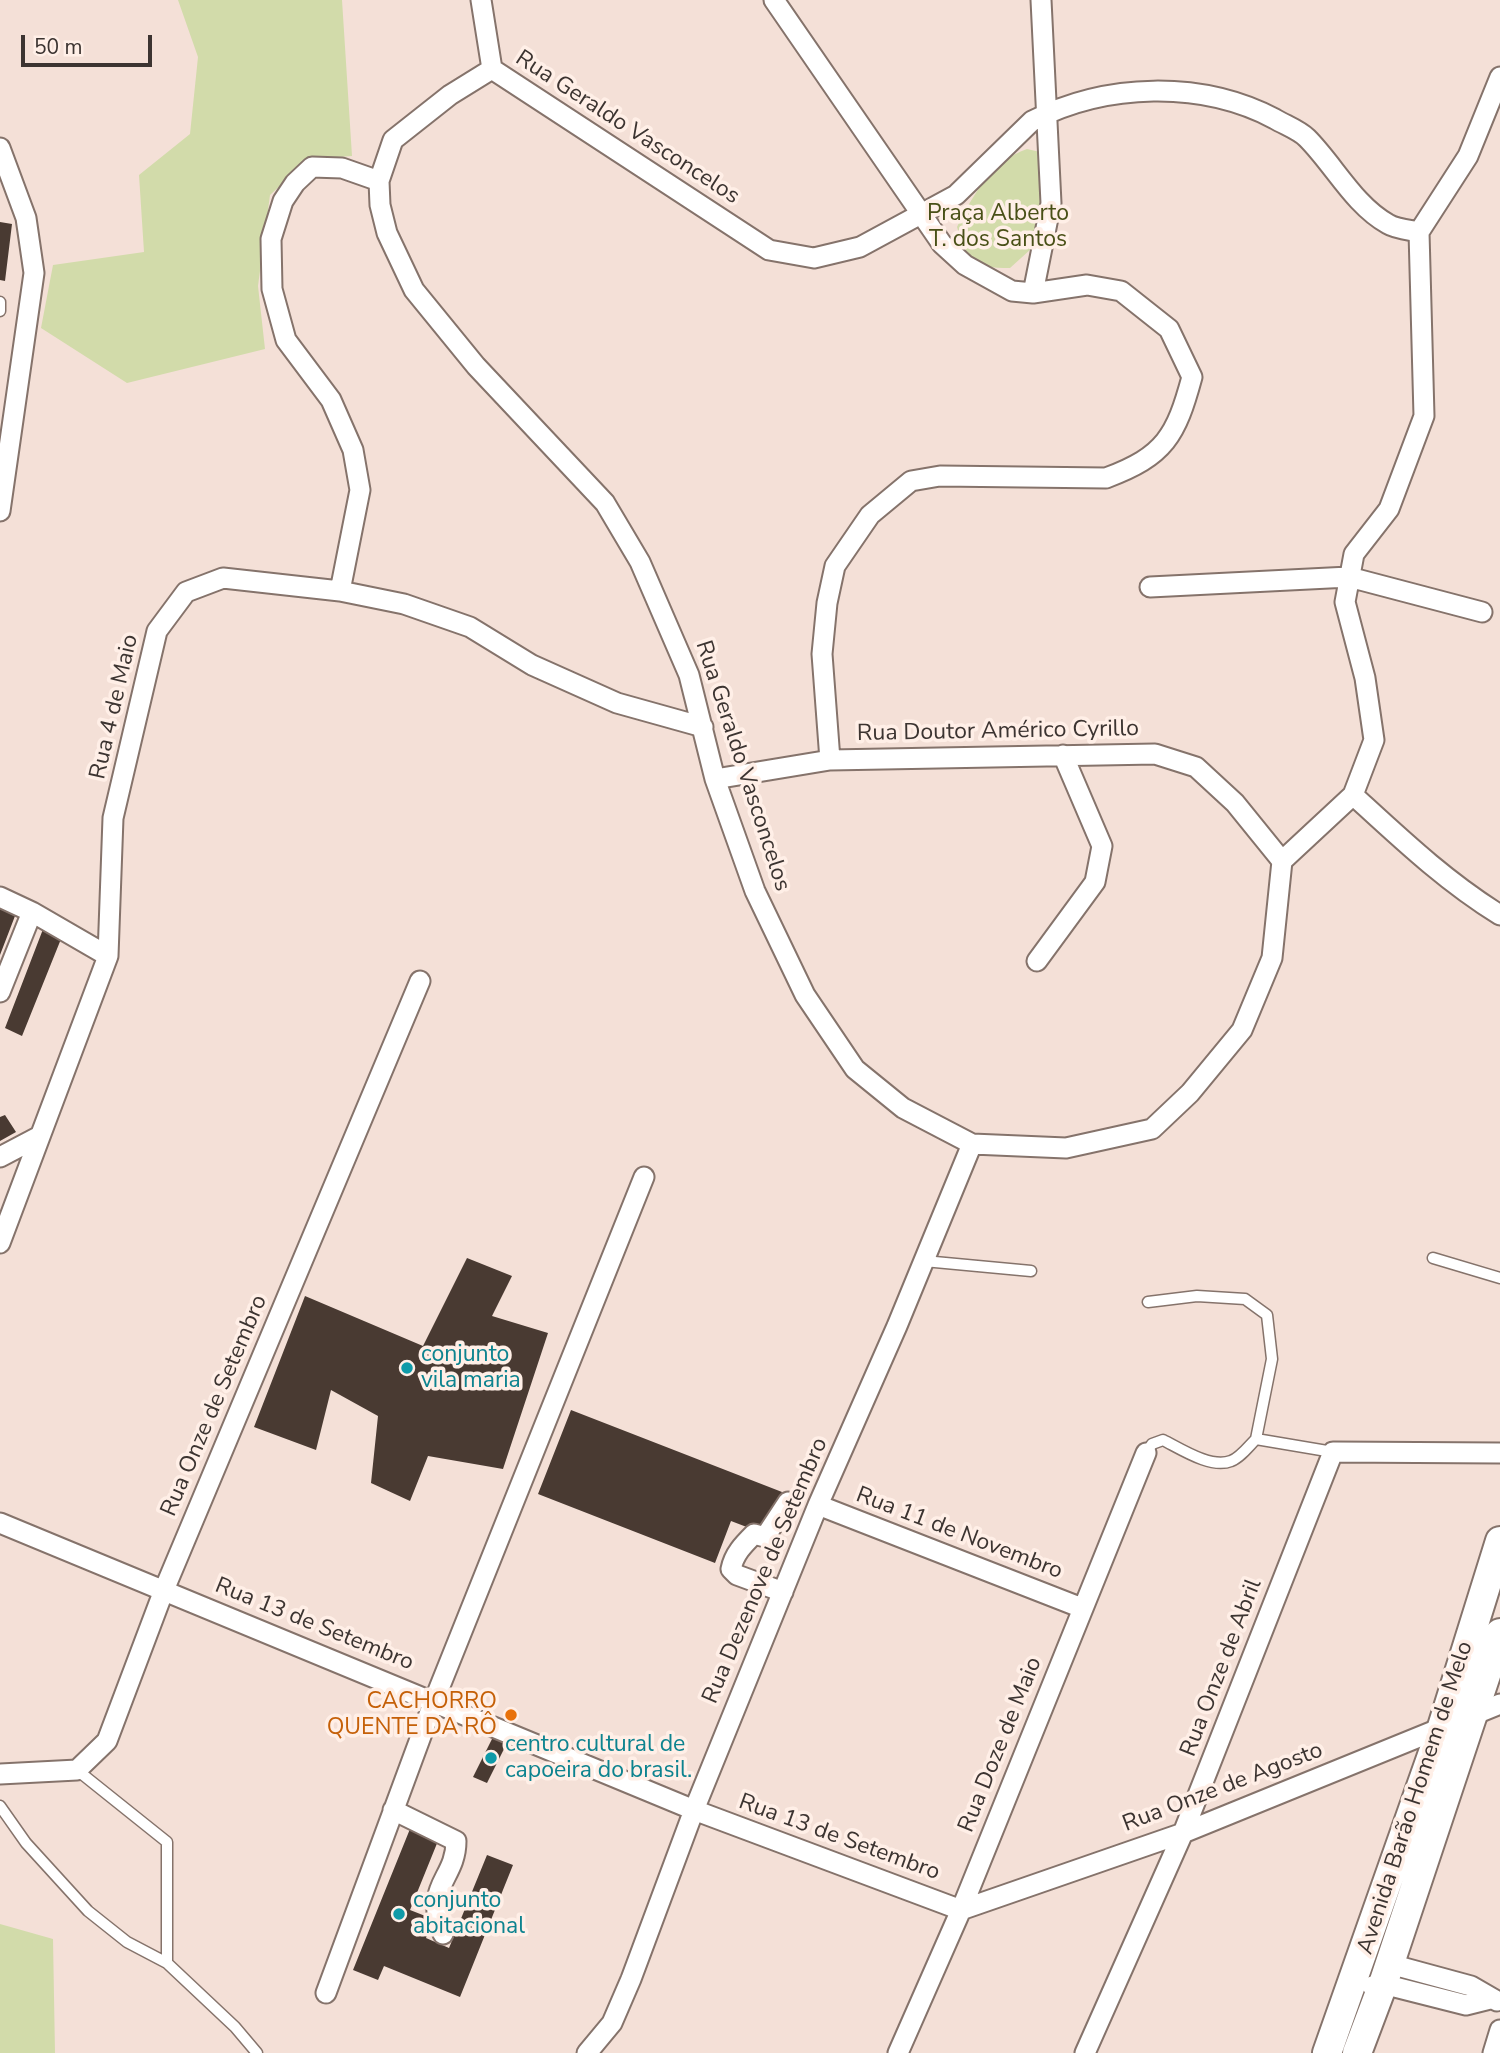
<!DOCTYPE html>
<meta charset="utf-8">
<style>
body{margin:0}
#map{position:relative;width:1500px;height:2053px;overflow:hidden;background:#f4e0d7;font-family:"Nunito Sans",sans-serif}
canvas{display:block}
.scale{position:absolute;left:21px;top:35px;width:131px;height:32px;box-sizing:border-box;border:4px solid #3c3431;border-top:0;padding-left:9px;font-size:21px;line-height:24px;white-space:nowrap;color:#3c3431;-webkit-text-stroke:5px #ffefe7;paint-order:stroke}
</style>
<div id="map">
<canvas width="1500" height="2053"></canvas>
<div class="scale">50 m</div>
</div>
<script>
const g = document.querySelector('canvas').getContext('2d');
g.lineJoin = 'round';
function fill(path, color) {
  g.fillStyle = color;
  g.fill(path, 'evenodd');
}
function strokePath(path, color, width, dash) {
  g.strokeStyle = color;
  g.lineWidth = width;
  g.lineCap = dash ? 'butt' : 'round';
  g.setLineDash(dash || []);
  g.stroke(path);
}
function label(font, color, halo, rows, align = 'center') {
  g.font = font + ' "Nunito Sans",sans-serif';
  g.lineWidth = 7;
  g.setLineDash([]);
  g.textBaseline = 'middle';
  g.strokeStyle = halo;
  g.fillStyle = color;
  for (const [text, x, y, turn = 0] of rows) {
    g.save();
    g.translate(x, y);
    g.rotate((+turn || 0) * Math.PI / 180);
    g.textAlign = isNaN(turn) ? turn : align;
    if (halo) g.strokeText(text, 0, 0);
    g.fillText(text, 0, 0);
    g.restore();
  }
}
const green = new Path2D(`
 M178 0H342L352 156 309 159 270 195 258 286 265 349 127 383 41 328 53 265 144 252 139 175 190 134 198 57Z
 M1027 149 1040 152 1046 181 1040 214 1031 249 1010 268C974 268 967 261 957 227 973 195 992 161 1027 149Z
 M0 1924 53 1939 55 2053H0Z`);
const building = new Path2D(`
 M0 222 12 224 5 281 0 280Z
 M0 902 15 916 0 955Z
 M45 924 63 934 22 1036 5 1028Z
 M5 1115 16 1132 0 1141V1117Z
 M467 1258 512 1276 492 1316 548 1333 503 1469 428 1456 410 1501 371 1483 378 1416 331 1390 316 1450 254 1427 305 1296 423 1346Z
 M571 1410 782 1492 765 1534 731 1521 715 1563 538 1494Z
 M496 1731 509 1739 487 1783 473 1777Z
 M412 1824 440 1836 410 1910 433 1919 426 1938 449 1948 487 1855 513 1865 460 1997 384 1966 378 1980 353 1970Z`);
const lane = new Path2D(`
 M0 302V311
 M1433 1258 1500 1278
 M924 1261 1031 1271
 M1148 1302 1197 1296 1245 1299 1267 1315 1272 1359 1256 1439 1333 1452
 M1146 1453 1152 1444 1163 1440C1181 1449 1211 1469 1231 1461 1240 1458 1249 1446 1256 1439
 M77 1770 167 1842V1963
 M0 1806 26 1843 88 1911 127 1942 167 1963 235 2027 257 2053`);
const street = new Path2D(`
 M481 0 492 69
 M774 0 942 244 965 265 1012 291 1033 293 1087 285 1121 291 1169 329 1192 377C1176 436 1165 456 1106 478L940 476 911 481 870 515 835 566 827 603 822 654 830 760
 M492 69 769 250 814 258 860 247 956 195 1032 121C1106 83 1201 80 1275 119 1285 125 1299 130 1307 138 1334 165 1354 205 1388 224 1396 229 1409 230 1419 232L1424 416 1389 509 1354 554 1345 602 1365 678 1374 740 1353 795 1282 861 1272 958 1242 1030 1190 1093 1152 1129 1066 1148 972 1144 903 1108 855 1069 805 995 755 891 715 779 689 675 640 562 605 503 476 366 414 290 387 233 380 205 379 181 393 140 450 95Z
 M0 148 26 218 34 273 0 511
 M1419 232 1468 156 1500 77
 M1033 293 1051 203 1041 0
 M1150 587 1349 577 1482 612
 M340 591 360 490 353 450 331 400 286 340 272 289 271 239 283 201 295 183 312 167 342 168 379 181
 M715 779 830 760 1155 754 1196 767 1235 803 1282 861
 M1353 795C1400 838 1445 881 1500 915
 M0 897 32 912 108 956
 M1037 961 1095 882 1102 846 1063 755
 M0 992 32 912
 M0 1157 40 1136
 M0 1243 108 956 113 818 157 631 186 592 223 578 340 591 404 604 470 627 532 665 617 703 703 727
 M818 1505 1082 1608
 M0 1523 694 1810 961 1910
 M783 1592 737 1575 731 1569C734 1554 743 1545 754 1534L765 1537 788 1502
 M0 1774 77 1770 107 1741 164 1590 420 981
 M393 1810 456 1841C456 1880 423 1885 443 1934
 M961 1910 1183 1833 1500 1704
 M1390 1964 1471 1986 1497 2001
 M1372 1986 1383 1984 1466 2005 1490 1999
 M326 1993 434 1701 644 1177
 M587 2053 612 2023 631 1979 694 1810 818 1505 897 1326 972 1144
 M898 2053 961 1910 1146 1453
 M1085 2053 1183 1833 1333 1452 1500 1453
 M1493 2053 1500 2030`);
const secondary = new Path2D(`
 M1327 2053 1442 1727 1500 1541
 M1357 2053 1383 1984 1500 1633`);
const markers = [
 [407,1368,7,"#0f9aa8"],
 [511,1715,7,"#e8710a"],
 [491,1758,7,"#0f9aa8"],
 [399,1914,7,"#0f9aa8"]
];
const streetNames = [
 ["Rua Geraldo Vasconcelos",627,128,33],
 ["Rua 4 de Maio",115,707,-77],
 ["Rua Doutor Américo Cyrillo",998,732,-1],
 ["Rua Geraldo Vasconcelos",742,766,72],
 ["Rua Onze de Setembro",215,1406,-67],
 ["Rua 11 de Novembro",959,1534,21],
 ["Rua Dezenove de Setembro",766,1571,-67],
 ["Rua 13 de Setembro",314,1625,22],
 ["Rua Onze de Abril",1222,1668,-69],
 ["Rua Doze de Maio",1001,1745,-68],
 ["Rua Onze de Agosto",1223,1788,-21],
 ["Avenida Barão Homem de Melo",1416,1798,-72],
 ["Rua 13 de Setembro",839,1838,20]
];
const parkNames = [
 ["Praça Alberto",998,214],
 ["T. dos Santos",998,240]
];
const cultureNames = [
 ["conjunto",421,1355],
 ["vila maria",421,1381],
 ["centro cultural de",505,1745],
 ["capoeira do brasil.",505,1771],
 ["conjunto",413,1901],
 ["abitacional",413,1927]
];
const foodNames = [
 ["CACHORRO",497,1702],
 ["QUENTE DA RÔ",497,1728]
];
fill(green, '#d2dbaa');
fill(building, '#493a32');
strokePath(lane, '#85736b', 13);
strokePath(street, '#85736b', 23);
strokePath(secondary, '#85736b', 32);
strokePath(lane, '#fff', 10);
strokePath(street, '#fff', 19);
strokePath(secondary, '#fff', 28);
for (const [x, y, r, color] of markers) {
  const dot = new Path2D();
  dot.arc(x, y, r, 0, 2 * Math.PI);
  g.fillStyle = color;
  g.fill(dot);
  strokePath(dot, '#ffefe7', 2.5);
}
label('23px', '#3c3431', '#ffefe7', streetNames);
label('23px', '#495017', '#ffefe7', parkNames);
label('23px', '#0d838f', '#ffefe7', cultureNames, 'left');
label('23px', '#c56008', '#ffefe7', foodNames, 'right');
</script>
